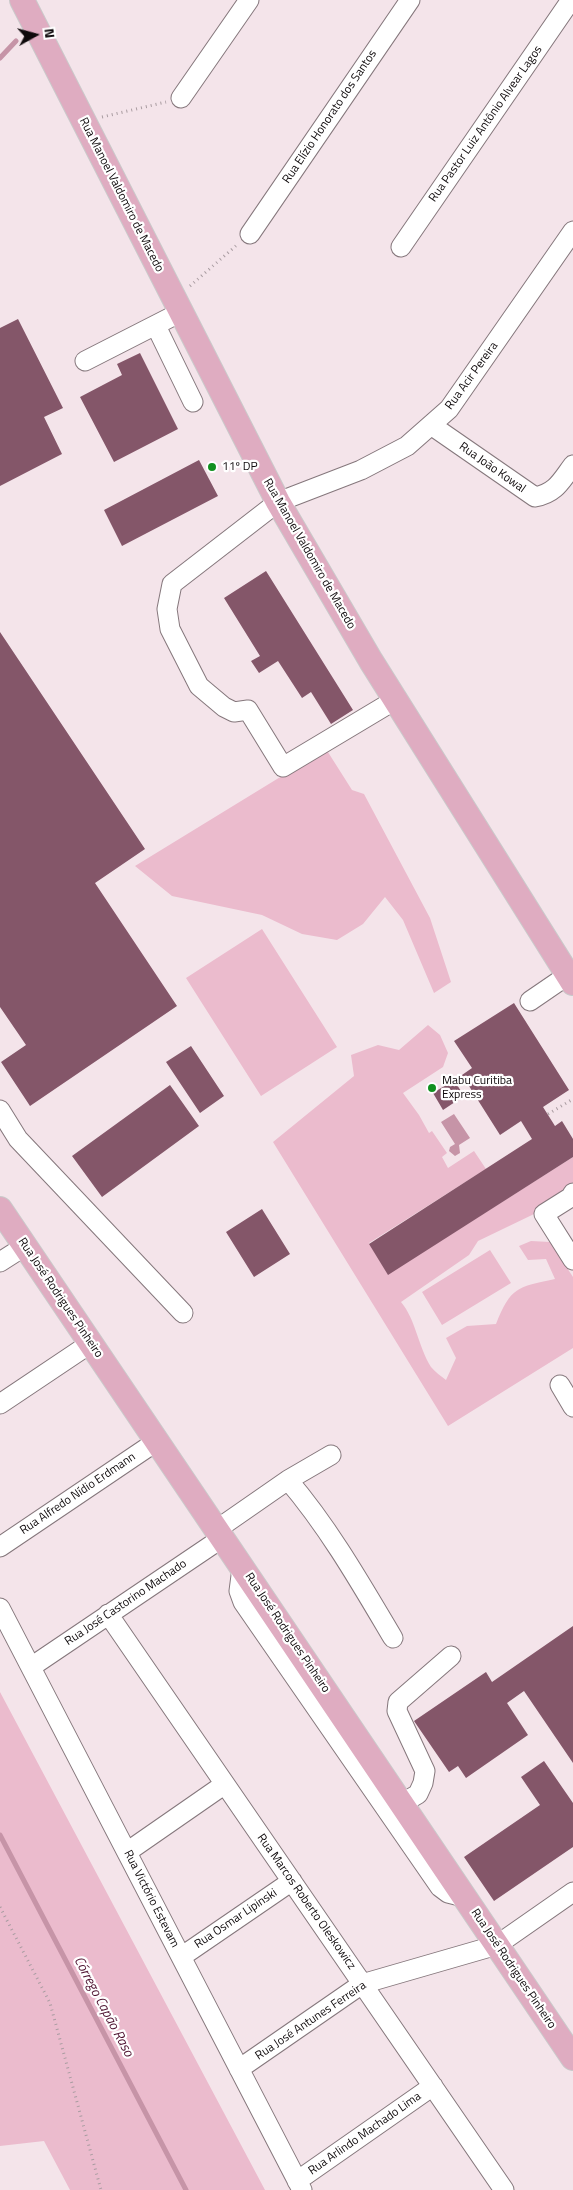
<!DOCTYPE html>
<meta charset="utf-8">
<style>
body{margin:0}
#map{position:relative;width:573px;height:2190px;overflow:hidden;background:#f4e4ea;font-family:"Titillium Web",sans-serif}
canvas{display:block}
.north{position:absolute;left:10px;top:10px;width:50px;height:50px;-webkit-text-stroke:4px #fff;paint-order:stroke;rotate:83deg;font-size:14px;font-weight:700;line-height:20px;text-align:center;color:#0f0a0c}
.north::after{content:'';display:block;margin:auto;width:18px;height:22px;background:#0f0a0c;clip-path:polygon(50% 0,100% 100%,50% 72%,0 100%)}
</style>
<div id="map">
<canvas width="573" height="2190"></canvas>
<div class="north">N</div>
</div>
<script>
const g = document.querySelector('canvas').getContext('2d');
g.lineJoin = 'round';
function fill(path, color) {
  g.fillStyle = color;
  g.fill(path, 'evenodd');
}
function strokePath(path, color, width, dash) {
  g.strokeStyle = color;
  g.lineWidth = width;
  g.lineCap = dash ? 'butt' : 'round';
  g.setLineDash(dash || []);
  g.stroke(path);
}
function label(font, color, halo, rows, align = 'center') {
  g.font = font + ' "Titillium Web",sans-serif';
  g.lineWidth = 4.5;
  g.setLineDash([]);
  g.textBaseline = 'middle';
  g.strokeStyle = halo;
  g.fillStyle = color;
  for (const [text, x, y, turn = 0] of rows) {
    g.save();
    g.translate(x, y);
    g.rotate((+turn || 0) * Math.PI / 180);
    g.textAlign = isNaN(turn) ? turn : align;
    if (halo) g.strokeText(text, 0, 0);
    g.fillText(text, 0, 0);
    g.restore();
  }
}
const green = new Path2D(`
 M326 749 352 790 364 794 430 918 451 982 434 993 403 920 385 897 363 924 337 940 302 934 262 915 172 896 135 866Z
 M262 929 337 1047 261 1096 186 978Z
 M428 1025 440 1035 448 1053 443 1067 403 1093 419 1115 429 1133 432 1131 447 1153 442 1157 448 1168 474 1151 486 1169 369 1243 388 1274 573 1157V1182L567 1193 532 1215 478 1241 469 1255 401 1302C416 1320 418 1346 431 1367 435 1372 441 1376 446 1380L456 1358 446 1338 467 1326 496 1324C511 1287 517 1287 555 1279L546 1259 528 1260 519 1246 531 1241 550 1242 573 1277V1348L448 1426 273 1142 354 1076 351 1055 378 1045 399 1050Z
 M490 1250 511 1283 442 1325 422 1292Z
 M0 1692 265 2190H70L44 2141 0 2146Z`);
const water = new Path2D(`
 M454 1114 470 1138 459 1145 460 1153 455 1156 449 1151 450 1147 455 1144 441 1122Z`);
const stream = new Path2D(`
 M0 58 16 41
 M0 1835 186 2190`);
const building = new Path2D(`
 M18 319 63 408 44 417 62 454 0 486V328Z
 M140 353 178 429 114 462 80 397 122 375 117 364Z
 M199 460 218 496 122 546 104 510Z
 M266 571 353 710 331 724 311 692 302 698 278 661 259 673 251 661 260 656 224 598Z
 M0 632 145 849 95 883 177 1006 30 1106 1 1062 26 1045 0 1007Z
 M514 1003 569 1090 543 1107 555 1126 562 1121 573 1139V1157L388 1275 369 1244 532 1139 521 1121 500 1135 462 1075 472 1068 454 1041Z
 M191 1046 224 1096 200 1113 166 1062Z
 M454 1080 464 1096 443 1110 433 1093Z
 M170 1085 199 1126 102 1197 72 1156Z
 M262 1209 290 1254 254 1277 226 1232Z
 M573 1626V1763L524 1691 507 1703 528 1735 466 1778 458 1766 449 1772 414 1721 486 1672 492 1682Z
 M544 1761 573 1803V1847L494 1901 464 1857 540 1805 521 1777Z`);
const path = new Path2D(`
 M102 117 166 102
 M190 286 238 244
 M548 1114 573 1099
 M0 1907 50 2003 101 2190`);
const minor = new Path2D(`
 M181 98 249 0
 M250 234 410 0
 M401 247 571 0
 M156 326 193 402
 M85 361 181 312
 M431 425 535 497C556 493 561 481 573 465
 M395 700 283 767 248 710 234 712 224 707 199 686 170 629 167 609 172 584 278 502 361 470 407 446 449 409 573 231
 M530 1001 568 975
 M0 1110 18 1139 183 1313
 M573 1193 571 1197 544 1214 573 1260
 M0 1262 25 1246
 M560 1385 573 1407
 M0 1404 91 1343
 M288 1480C329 1528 361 1584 393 1638
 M216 1530 288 1480 331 1455
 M0 1547 157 1441
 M242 1568 239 1591 243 1602 440 1887 448 1893 464 1897
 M0 1608 302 2190
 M108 1614 504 2190
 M31 1667 222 1538
 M401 1804 418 1794 423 1783 425 1771 397 1711 398 1702 451 1656
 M127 1852 225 1784
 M181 1957 292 1881
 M239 2069 362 1984 497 1945 573 1892
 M297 2181 433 2086`);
const major = new Path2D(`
 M22 0 278 502 371 661 573 983
 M0 1209 573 2058`);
const markers = [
 [212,467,5,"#11901f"],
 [432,1088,5,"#11901f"]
];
const streetNames = [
 ["Rua Elízio Honorato dos Santos",330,117,-56],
 ["Rua Pastor Luiz Antônio Alvear Lagos",486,124,-55],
 ["Rua Manoel Valdomiro de Macedo",121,195,63],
 ["Rua Acir Pereira",472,376,-54],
 ["Rua João Kowal",492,468,35],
 ["Rua Manoel Valdomiro de Macedo",309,554,60],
 ["Rua José Rodrigues Pinheiro",60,1298,56],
 ["Rua Alfredo Nídio Erdmann",78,1494,-34],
 ["Rua José Castorino Machado",126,1603,-34],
 ["Rua José Rodrigues Pinheiro",287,1633,56],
 ["Rua Victório Estevam",151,1899,63],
 ["Rua Marcos Roberto Oleskowicz",306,1902,55],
 ["Rua Osmar Lipinski",236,1919,-34],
 ["Rua José Rodrigues Pinheiro",513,1969,56],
 ["Rua José Antunes Ferreira",311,2021,-34],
 ["Rua Arlindo Machado Lima",365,2134,-35]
];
const poiNames = [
 ["11º DP",222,467],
 ["Mabu Curitiba",442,1081],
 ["Express",442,1095]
];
const waterNames = [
 ["Córrego Capão Raso",103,2007,62]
];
fill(green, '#ebbbcd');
fill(water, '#c694a7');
strokePath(stream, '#c694a7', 5);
fill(building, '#845669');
strokePath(minor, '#85777c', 21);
strokePath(major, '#cac9ca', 26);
strokePath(path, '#a99ca1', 3, [1, 4]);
strokePath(minor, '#fff', 19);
strokePath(major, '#dfacc1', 24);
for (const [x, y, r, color] of markers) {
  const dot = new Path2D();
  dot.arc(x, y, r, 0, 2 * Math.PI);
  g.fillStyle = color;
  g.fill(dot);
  strokePath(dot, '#fff', 2);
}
label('12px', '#0f0a0c', '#fff', streetNames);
label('12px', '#0f0a0c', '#fff', poiNames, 'left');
label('italic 14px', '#4e1230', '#fff', waterNames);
</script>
